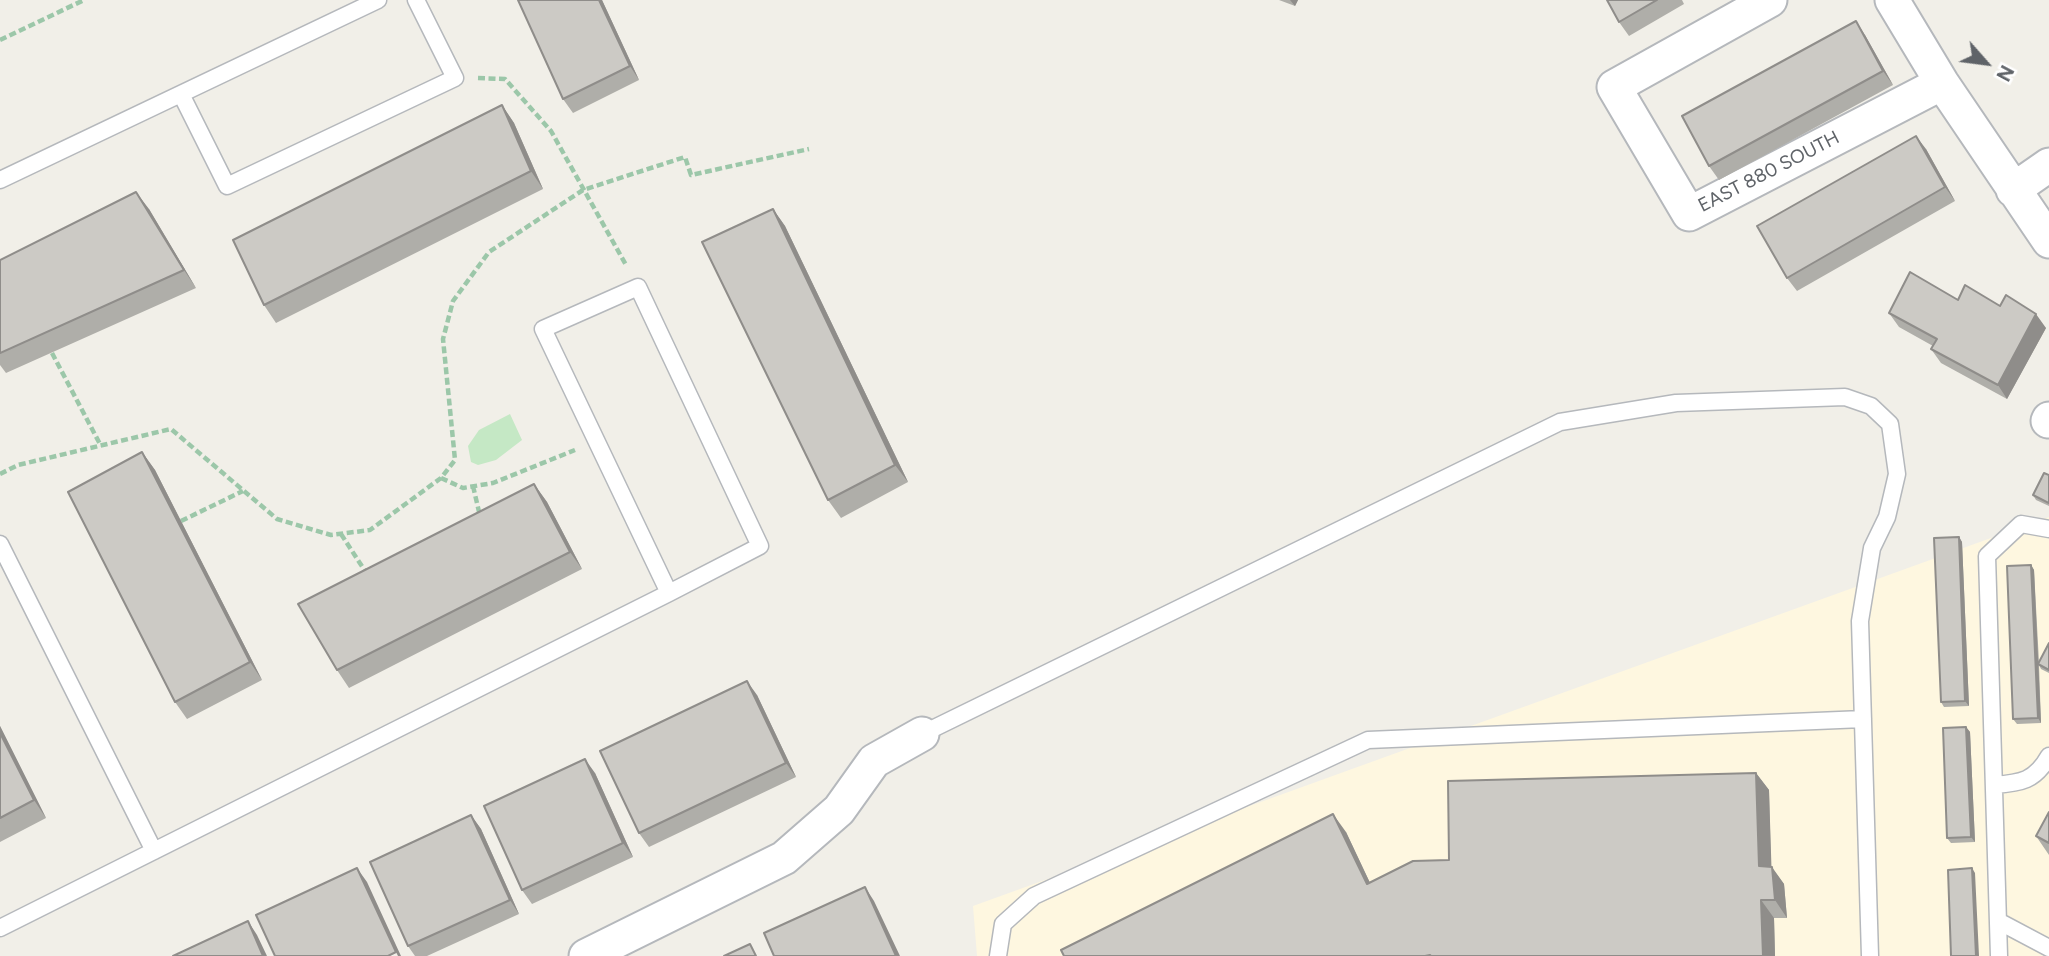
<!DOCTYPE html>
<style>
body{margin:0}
#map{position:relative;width:2049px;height:956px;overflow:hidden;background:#f1efe8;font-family:Figtree,sans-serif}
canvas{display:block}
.north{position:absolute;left:1951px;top:28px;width:70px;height:70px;-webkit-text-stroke:5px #fff;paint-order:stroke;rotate:118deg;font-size:19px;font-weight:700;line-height:28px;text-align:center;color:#5f6368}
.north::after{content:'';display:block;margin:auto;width:24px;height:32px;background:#5f6368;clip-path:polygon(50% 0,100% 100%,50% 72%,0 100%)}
</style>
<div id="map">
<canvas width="2049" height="956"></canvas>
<div class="north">N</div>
</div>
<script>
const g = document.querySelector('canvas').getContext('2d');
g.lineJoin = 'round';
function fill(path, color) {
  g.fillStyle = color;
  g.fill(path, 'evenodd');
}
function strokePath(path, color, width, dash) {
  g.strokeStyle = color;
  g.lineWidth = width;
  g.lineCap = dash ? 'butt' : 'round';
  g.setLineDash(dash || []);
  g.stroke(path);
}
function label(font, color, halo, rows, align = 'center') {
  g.font = font + ' Figtree,sans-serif';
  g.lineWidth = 5;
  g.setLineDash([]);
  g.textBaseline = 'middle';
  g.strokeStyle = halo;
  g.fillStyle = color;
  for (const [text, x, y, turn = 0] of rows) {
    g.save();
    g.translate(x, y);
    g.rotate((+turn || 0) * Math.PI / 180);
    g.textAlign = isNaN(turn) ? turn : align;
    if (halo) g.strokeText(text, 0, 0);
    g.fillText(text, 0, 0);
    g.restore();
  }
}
const commercial = new Path2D(`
 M2049 517V956H977L973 906Z`);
const green = new Path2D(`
 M510 414 522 440 496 460 478 465 471 462 468 446 479 430Z`);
const path = new Path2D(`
 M0 40 84 0
 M478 78 505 79 551 131 626 265
 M52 353 101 446
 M0 474 18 465 171 429 277 519 331 535 370 530 441 478 455 460 443 339 453 301 489 252 583 190 685 157 691 175 809 149
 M441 478 463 488 493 483 575 450
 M473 486 480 516
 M181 521 243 491
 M341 534 367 574`);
const lane = new Path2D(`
 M181 94 227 186 455 78 416 0
 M0 180 378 0
 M0 544 154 851
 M922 734 1560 422 1676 403 1845 397 1871 406 1890 424 1897 474 1887 517 1872 548 1860 621 1870 956
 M1994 785C2021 783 2035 781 2049 756
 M1998 921 2049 948
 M0 928 669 593 760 546 638 287 543 329 669 593
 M998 956 1003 924 1034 896 1368 740 1863 719
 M1999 956 1987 556 2021 524 2049 529`);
const street = new Path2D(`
 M1770 0 1614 87 1689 214 1942 83
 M1892 0 1942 83 2049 241
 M2013 190 2049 165
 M2048 421 2049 419
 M586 956 784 858 839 810 874 761 922 734`);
const wall = new Path2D(`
 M518 0H602L639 80 573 113 563 99Z
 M1279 0H1298L1295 6Z
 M1607 0H1682L1684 4 1629 36 1619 22Z
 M1865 35 1893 85 1719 180 1709 166Z
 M502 105 514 123 543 189 276 323 264 305Z
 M1926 149 1955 201 1797 291 1787 278Z
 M149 209 196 288 6 373 0 365V260Z
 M773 209 785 226 908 482 841 518 828 500Z
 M1958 300 2000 306 2046 328 2007 399 1941 363 1931 349 1933 346 1899 327 1889 313Z
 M142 452 155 470 262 680 187 719 175 702Z
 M2049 475V506L2036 500 2033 495Z
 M534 484 547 502 582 569 349 688 337 670Z
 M1959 537 1962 542 1969 706 1944 707 1941 702Z
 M2031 565 2034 570 2039 662 2049 643V673L2041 669 2039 665 2041 723 2017 724 2013 719Z
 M757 695 796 777 649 847 639 833Z
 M0 726 46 818 0 842Z
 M1966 727 1970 732 1975 842 1951 843 1947 838Z
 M595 773 633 857 532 904 522 890Z
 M1756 773 1769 790 1771 867 1784 884 1787 918H1774L1775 956H1064L1346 832 1370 883Z
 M2049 812V855L2036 836Z
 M471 815 481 829 519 914 427 956H415L408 946Z`);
const shadedWall = new Path2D(`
 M599 0H602L639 80 630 66Z
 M1290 0H1298L1295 6Z
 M1856 21 1865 35 1893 85 1883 71Z
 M502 105 514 123 543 189 531 171Z
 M1916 136 1926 149 1955 201 1945 187Z
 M136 192 149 209 196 288 184 270Z
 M773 209 785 226 908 482 895 465Z
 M2036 314 2046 328 2007 399 1998 385Z
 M142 452 155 470 262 680 250 662Z
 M534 484 547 502 582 569 570 552Z
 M1959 537 1962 542 1969 706 1965 701Z
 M2031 565 2034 570 2041 723 2038 718Z
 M747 681 757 695 796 777 786 763Z
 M0 726 46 818 34 800 0 733Z
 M1966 727 1970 732 1975 842 1971 837Z
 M585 759 595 773 633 857 623 843Z
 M1756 773 1769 790 1772 884 1759 866Z
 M1333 814 1346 832 1379 902 1367 884Z
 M471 815 481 829 519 914 510 900Z
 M1772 867 1784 884 1787 918 1775 900Z
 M357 868 367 882 401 956H398L396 952Z
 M1972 868 1975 873 1979 956H1976Z
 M865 887 874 901 900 956H896Z
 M1761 900 1774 918 1775 956H1763Z
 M248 921 257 935 267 956H263Z`);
const building = new Path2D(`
 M518 0H599L630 66 563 99Z
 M1607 0H1657L1619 22Z
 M1856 21 1883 71 1709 166 1682 116Z
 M502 105 531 171 264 305 233 240Z
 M1916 136 1945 187 1787 278 1757 226Z
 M136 192 184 270 0 353V260Z
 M773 209 895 465 828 500 702 242Z
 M1910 272 1958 300 1965 285 2000 306 2006 295 2036 314 1998 385 1931 349 1937 339 1889 313Z
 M142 452 250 662 175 702 68 492Z
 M2044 473 2049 475V503L2033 495Z
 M534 484 570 552 337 670 298 604Z
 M1959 537 1965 701 1941 702 1934 538Z
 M2031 565 2038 718 2013 719 2007 566Z
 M2049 643V670L2038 664Z
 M747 681 786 763 639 833 600 751Z
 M1966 727 1971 837 1947 838 1943 728Z
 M0 733 34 800 0 818Z
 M585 759 623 843 522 890 484 806Z
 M1756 773 1759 866 1772 867 1775 900H1761L1763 956H1431L1430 955 1425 956H1064L1061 950 1333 814 1367 884 1413 861 1449 860 1448 781Z
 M2049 812V843L2036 836Z
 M471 815 510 900 408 946 370 862Z
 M357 868 396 952 388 956H275L256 915Z
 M1972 868 1976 956H1951L1948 870Z
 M865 887 896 956H774L764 933Z
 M248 921 263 956H173Z
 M750 944 756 956H724Z`);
const streetNames = [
 ["EAST 880 SOUTH",1769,172,-27]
];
fill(commercial, '#fef7e0');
fill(green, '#c5e8c5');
strokePath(lane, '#b5b8bc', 19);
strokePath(street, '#b5b8bc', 37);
strokePath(path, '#9cc7a9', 4.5, [7, 3.5]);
strokePath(lane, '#fff', 16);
strokePath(street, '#fff', 33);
fill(wall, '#afaea9');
fill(shadedWall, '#8f8d8a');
fill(building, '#cccac5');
strokePath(building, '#8f8d8a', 2);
label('19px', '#5f6368', '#fff', streetNames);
</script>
